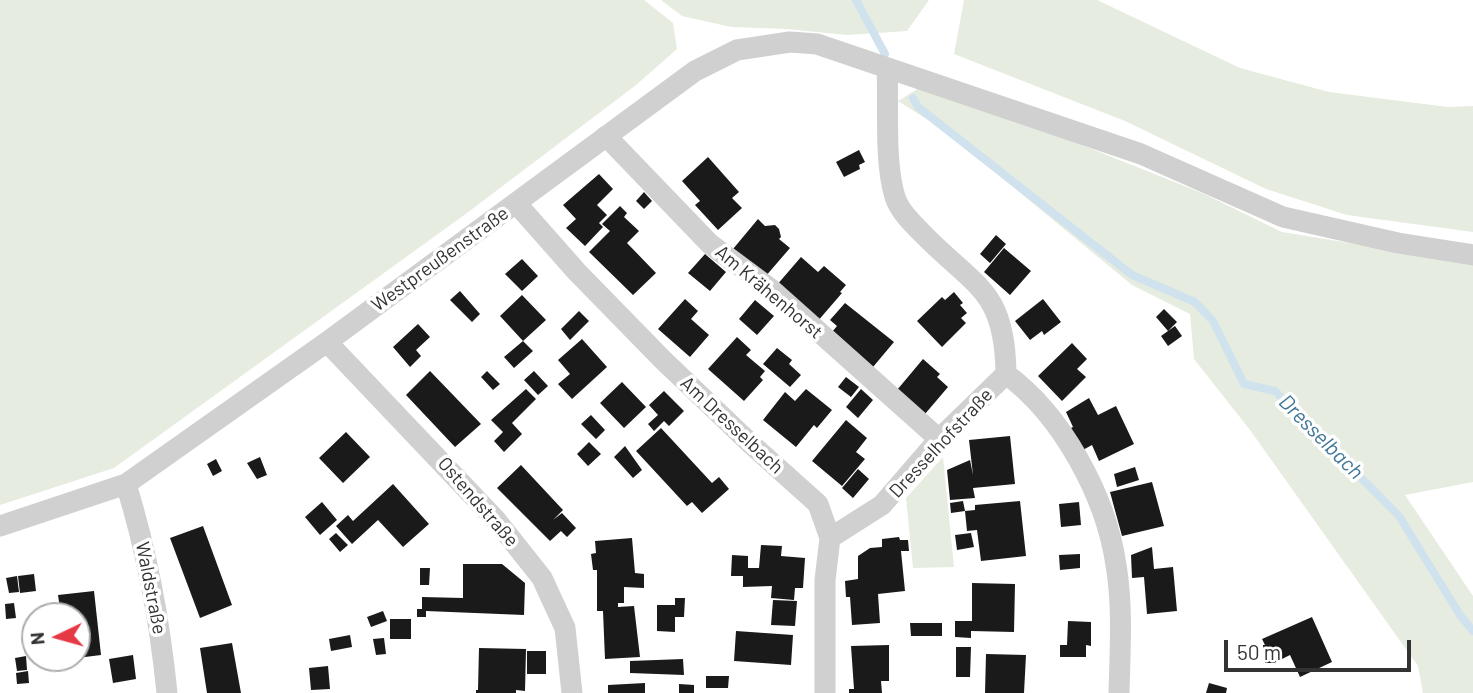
<!DOCTYPE html>
<meta charset="utf-8">
<style>
body{margin:0}
#map{position:relative;width:1473px;height:693px;overflow:hidden;background:#fff;font-family:Barlow,sans-serif}
canvas{display:block}
.north{position:absolute;left:21px;top:602px;width:70px;height:70px;box-sizing:border-box;background:#fff;border:2px solid #adadad;border-radius:50%;rotate:265deg;font-size:19px;font-weight:700;line-height:28px;text-align:center;color:#333}
.north::after{content:'';display:block;margin:auto;width:24px;height:32px;background:#e63946;clip-path:polygon(50% 0,100% 100%,50% 72%,0 100%)}
.scale{position:absolute;left:1224px;top:640px;width:187px;height:32px;box-sizing:border-box;border:4px solid #333;border-top:0;padding-left:9px;font-size:21px;line-height:24px;white-space:nowrap;color:#333;-webkit-text-stroke:5px #fff;paint-order:stroke}
</style>
<div id="map">
<canvas width="1473" height="693"></canvas>
<div class="north">N</div>
<div class="scale">50 m</div>
</div>
<script>
const g = document.querySelector('canvas').getContext('2d');
g.lineJoin = 'round';
function fill(path, color) {
  g.fillStyle = color;
  g.fill(path, 'evenodd');
}
function strokePath(path, color, width, dash) {
  g.strokeStyle = color;
  g.lineWidth = width;
  g.lineCap = dash ? 'butt' : 'round';
  g.setLineDash(dash || []);
  g.stroke(path);
}
function label(font, color, halo, rows, align = 'center') {
  g.font = font + ' Barlow,sans-serif';
  g.lineWidth = 7;
  g.setLineDash([]);
  g.textBaseline = 'middle';
  g.strokeStyle = halo;
  g.fillStyle = color;
  for (const [text, x, y, turn = 0] of rows) {
    g.save();
    g.translate(x, y);
    g.rotate((+turn || 0) * Math.PI / 180);
    g.textAlign = isNaN(turn) ? turn : align;
    if (halo) g.strokeText(text, 0, 0);
    g.fillText(text, 0, 0);
    g.restore();
  }
}
const green = new Path2D(`
 M0 0H644L673 23 677 49 636 85 467 213 114 468 0 505Z
 M661 0H929L907 31 847 35 787 29 731 27 682 16Z
 M964 0H1097L1240 68 1329 92 1448 107 1473 106V232L1347 215 1266 189 1125 121 954 54Z
 M919 88 944 90 1202 193 1282 232 1473 263V482L1405 495 1473 596V693H1423L1418 666 1250 430 1194 359 1190 314 1132 285 944 130 898 101Z
 M943 457 954 567 913 568 906 498Z`);
const stream = new Path2D(`
 M856 0 885 54
 M913 98 918 107 1132 275 1195 302 1213 321 1244 384 1275 391 1399 516 1460 615 1473 631`);
const building = new Path2D(`
 M859 150 865 162 859 165 860 169 844 177 836 162Z
 M708 157 739 192 732 198 742 208 718 230 695 205 700 201 682 181Z
 M599 174 613 189 597 205 607 215 599 223 603 227 585 246 566 228 576 219 563 205Z
 M644 192 652 201 644 209 636 201Z
 M620 206 627 213 624 217 639 231 627 243 656 273 633 295 589 252 610 231 602 224Z
 M758 219 765 226 775 225 779 229 781 237 779 239 790 248 765 277 733 249Z
 M996 235 1006 244 990 263 980 254Z
 M1004 248 1031 271 1010 295 984 272Z
 M705 254 726 272 710 291 688 273Z
 M801 257 818 272 824 266 846 285 840 292 842 293 817 322 776 286Z
 M522 259 538 276 522 291 505 274Z
 M460 291 480 314 472 322 450 300Z
 M954 292 963 303 960 305 967 313 961 318 966 323 942 347 917 321 942 297 945 300Z
 M522 295 546 320 523 341 500 316Z
 M685 299 698 311 691 319 709 335 690 357 658 329Z
 M1043 299 1061 322 1044 335 1042 331 1030 340 1015 321Z
 M755 300 774 316 757 335 739 319Z
 M845 303 894 342 873 367 832 332 837 326 830 320Z
 M1164 309 1177 322 1168 331 1156 317Z
 M579 311 589 321 570 340 561 329Z
 M418 324 430 337 416 350 421 356 410 367 393 347Z
 M1175 326 1182 336 1168 346 1161 336Z
 M737 337 751 350 746 355 765 371 760 377 763 380 744 401 708 369Z
 M582 339 607 367 572 399 558 384 570 374 558 360Z
 M523 341 533 351 514 368 504 357Z
 M1072 343 1087 359 1077 369 1086 377 1062 401 1038 376Z
 M777 348 792 360 789 364 801 375 790 387 763 364Z
 M923 359 940 374 937 377 948 387 925 414 897 390Z
 M430 371 481 424 455 447 406 395Z
 M487 371 500 384 493 390 481 377Z
 M534 371 548 386 538 395 524 380Z
 M846 377 859 387 851 397 838 387Z
 M622 382 646 407 624 428 600 403Z
 M526 389 536 399 512 423 522 434 504 452 494 441 503 432 491 420Z
 M806 389 832 410 817 428 814 425 796 447 763 420 785 392 795 401Z
 M861 389 873 400 858 418 846 407Z
 M664 391 684 411 669 426 664 421 654 431 648 424 658 415 649 405Z
 M1089 398 1098 415 1116 406 1134 444 1099 461 1092 445 1081 451 1069 429 1073 427 1066 412Z
 M591 415 605 430 596 439 581 424Z
 M846 420 867 438 856 452 865 459 842 486 812 461Z
 M661 428 712 483 719 477 729 489 702 513 692 502 687 506 636 451Z
 M346 432 370 457 343 483 319 458Z
 M1010 436 1015 484 973 488 975 498 950 500 947 470 970 460 973 475 969 440Z
 M589 442 601 454 588 466 577 454Z
 M625 446 642 470 633 478 614 457Z
 M260 457 267 475 257 479 247 463Z
 M216 459 222 471 213 476 207 464Z
 M521 465 563 510 553 520 562 513 576 528 567 537 561 531 550 541 497 488Z
 M1135 467 1139 480 1117 487 1114 474Z
 M858 469 869 479 853 498 842 488Z
 M1152 482 1164 526 1122 536 1110 492Z
 M393 484 429 524 403 547 378 520 352 544 336 526 348 515 353 521Z
 M963 501 965 511 951 513 950 503Z
 M1020 501 1026 556 981 561 977 530 967 531 965 511 975 510V505Z
 M322 502 337 520 320 535 305 517Z
 M1079 502 1081 525 1061 527 1059 504Z
 M203 526 232 605 200 618 170 538Z
 M336 533 348 545 340 552 329 539Z
 M971 533 974 547 957 550 955 535Z
 M899 537 900 540H908L909 551H901L905 591 878 594 880 623 852 625 850 597H846L845 581 858 579V556L870 548 882 547V539Z
 M632 538 635 573 644 574V588L624 587V603H618V607L634 606 640 657 605 659 603 611H597V570H593L591 554 596 553 595 541Z
 M761 545 782 546 781 556 805 558 803 588H795L794 600 771 598 772 586 743 587V576H731L732 555 748 556V568H759Z
 M1152 547 1154 569 1173 567 1177 611 1147 614 1144 577 1132 578 1131 555Z
 M1080 554V568L1060 570 1059 555Z
 M463 564H502L525 583 524 615 426 611V617H417V609H422V597L463 598Z
 M420 568H430L429 585H420Z
 M34 574 36 591 20 593 18 576Z
 M17 576 19 592 9 593 6 578Z
 M972 583 1015 584 1014 632 971 631V638L955 637V621H972Z
 M94 591 101 655 77 658V616H61L58 595Z
 M675 598H685L684 617H675V632L657 631V605H675Z
 M773 600 797 601 795 626 771 625Z
 M14 603 16 618 6 619 5 604Z
 M383 611 387 621 371 627 367 617Z
 M1312 617 1332 662 1300 677 1290 655 1274 663H1265L1263 645H1265L1262 639Z
 M390 619H411V639H390Z
 M1068 621 1091 622V646L1086 645V657H1060V645H1067Z
 M910 623H942V636H911Z
 M736 631 793 635 791 665 734 661Z
 M350 635 352 647 331 651 329 639Z
 M384 638 386 654 376 655 373 639Z
 M232 643 241 693H207L200 648Z
 M889 645V681H881L882 693H849V689H854L851 646Z
 M956 647H971L970 677H956Z
 M479 648 526 649 525 691 516 690V693H476V690H478Z
 M527 651H546V674H527Z
 M986 654 1026 655 1024 693H985Z
 M133 655 136 679 113 683 109 659Z
 M26 656 27 670 17 671 15 658Z
 M683 659 684 675 630 673V661Z
 M328 666 330 689 311 690 309 668Z
 M28 671 29 683 17 684 16 673Z
 M706 676H729L728 688H706Z
 M645 683V693H608V685Z
 M1209 683 1227 688 1226 693H1206Z
 M679 684 694 685V693H679Z`);
const minor = new Path2D(`
 M606 136 710 244 772 290 939 439
 M516 203 577 272 663 360 751 444 818 504 830 538 825 580V693
 M327 342 496 520 542 578 565 628 572 693
 M1006 374C1062 415 1106 496 1116 565 1123 606 1120 651 1119 693
 M126 484C147 552 160 623 167 693
 M0 526 126 484 327 342 695 71 737 50 790 42 817 44 1141 154 1283 217 1398 243 1473 255
 M830 538 882 505 939 439 1006 374C1005 290 976 288 924 235 913 224 900 212 895 197 884 162 889 107 887 69`);
const streetNames = [
 ["Westpreußenstraße",440,259,-36],
 ["Am Krähenhorst",769,292,40],
 ["Am Dresselbach",732,425,43],
 ["Dresselhofstraße",941,443,-47],
 ["Ostendstraße",478,502,49],
 ["Waldstraße",151,588,79]
];
const waterNames = [
 ["Dresselbach",1321,437,45]
];
fill(green, '#e6ecdf');
strokePath(stream, '#cfe2ee', 8);
fill(building, '#1a1a1a');
strokePath(minor, '#d0d0d0', 21);
label('19px', '#333', '#fff', streetNames);
label('italic 21px', '#3f7597', '#fff', waterNames);
</script>
